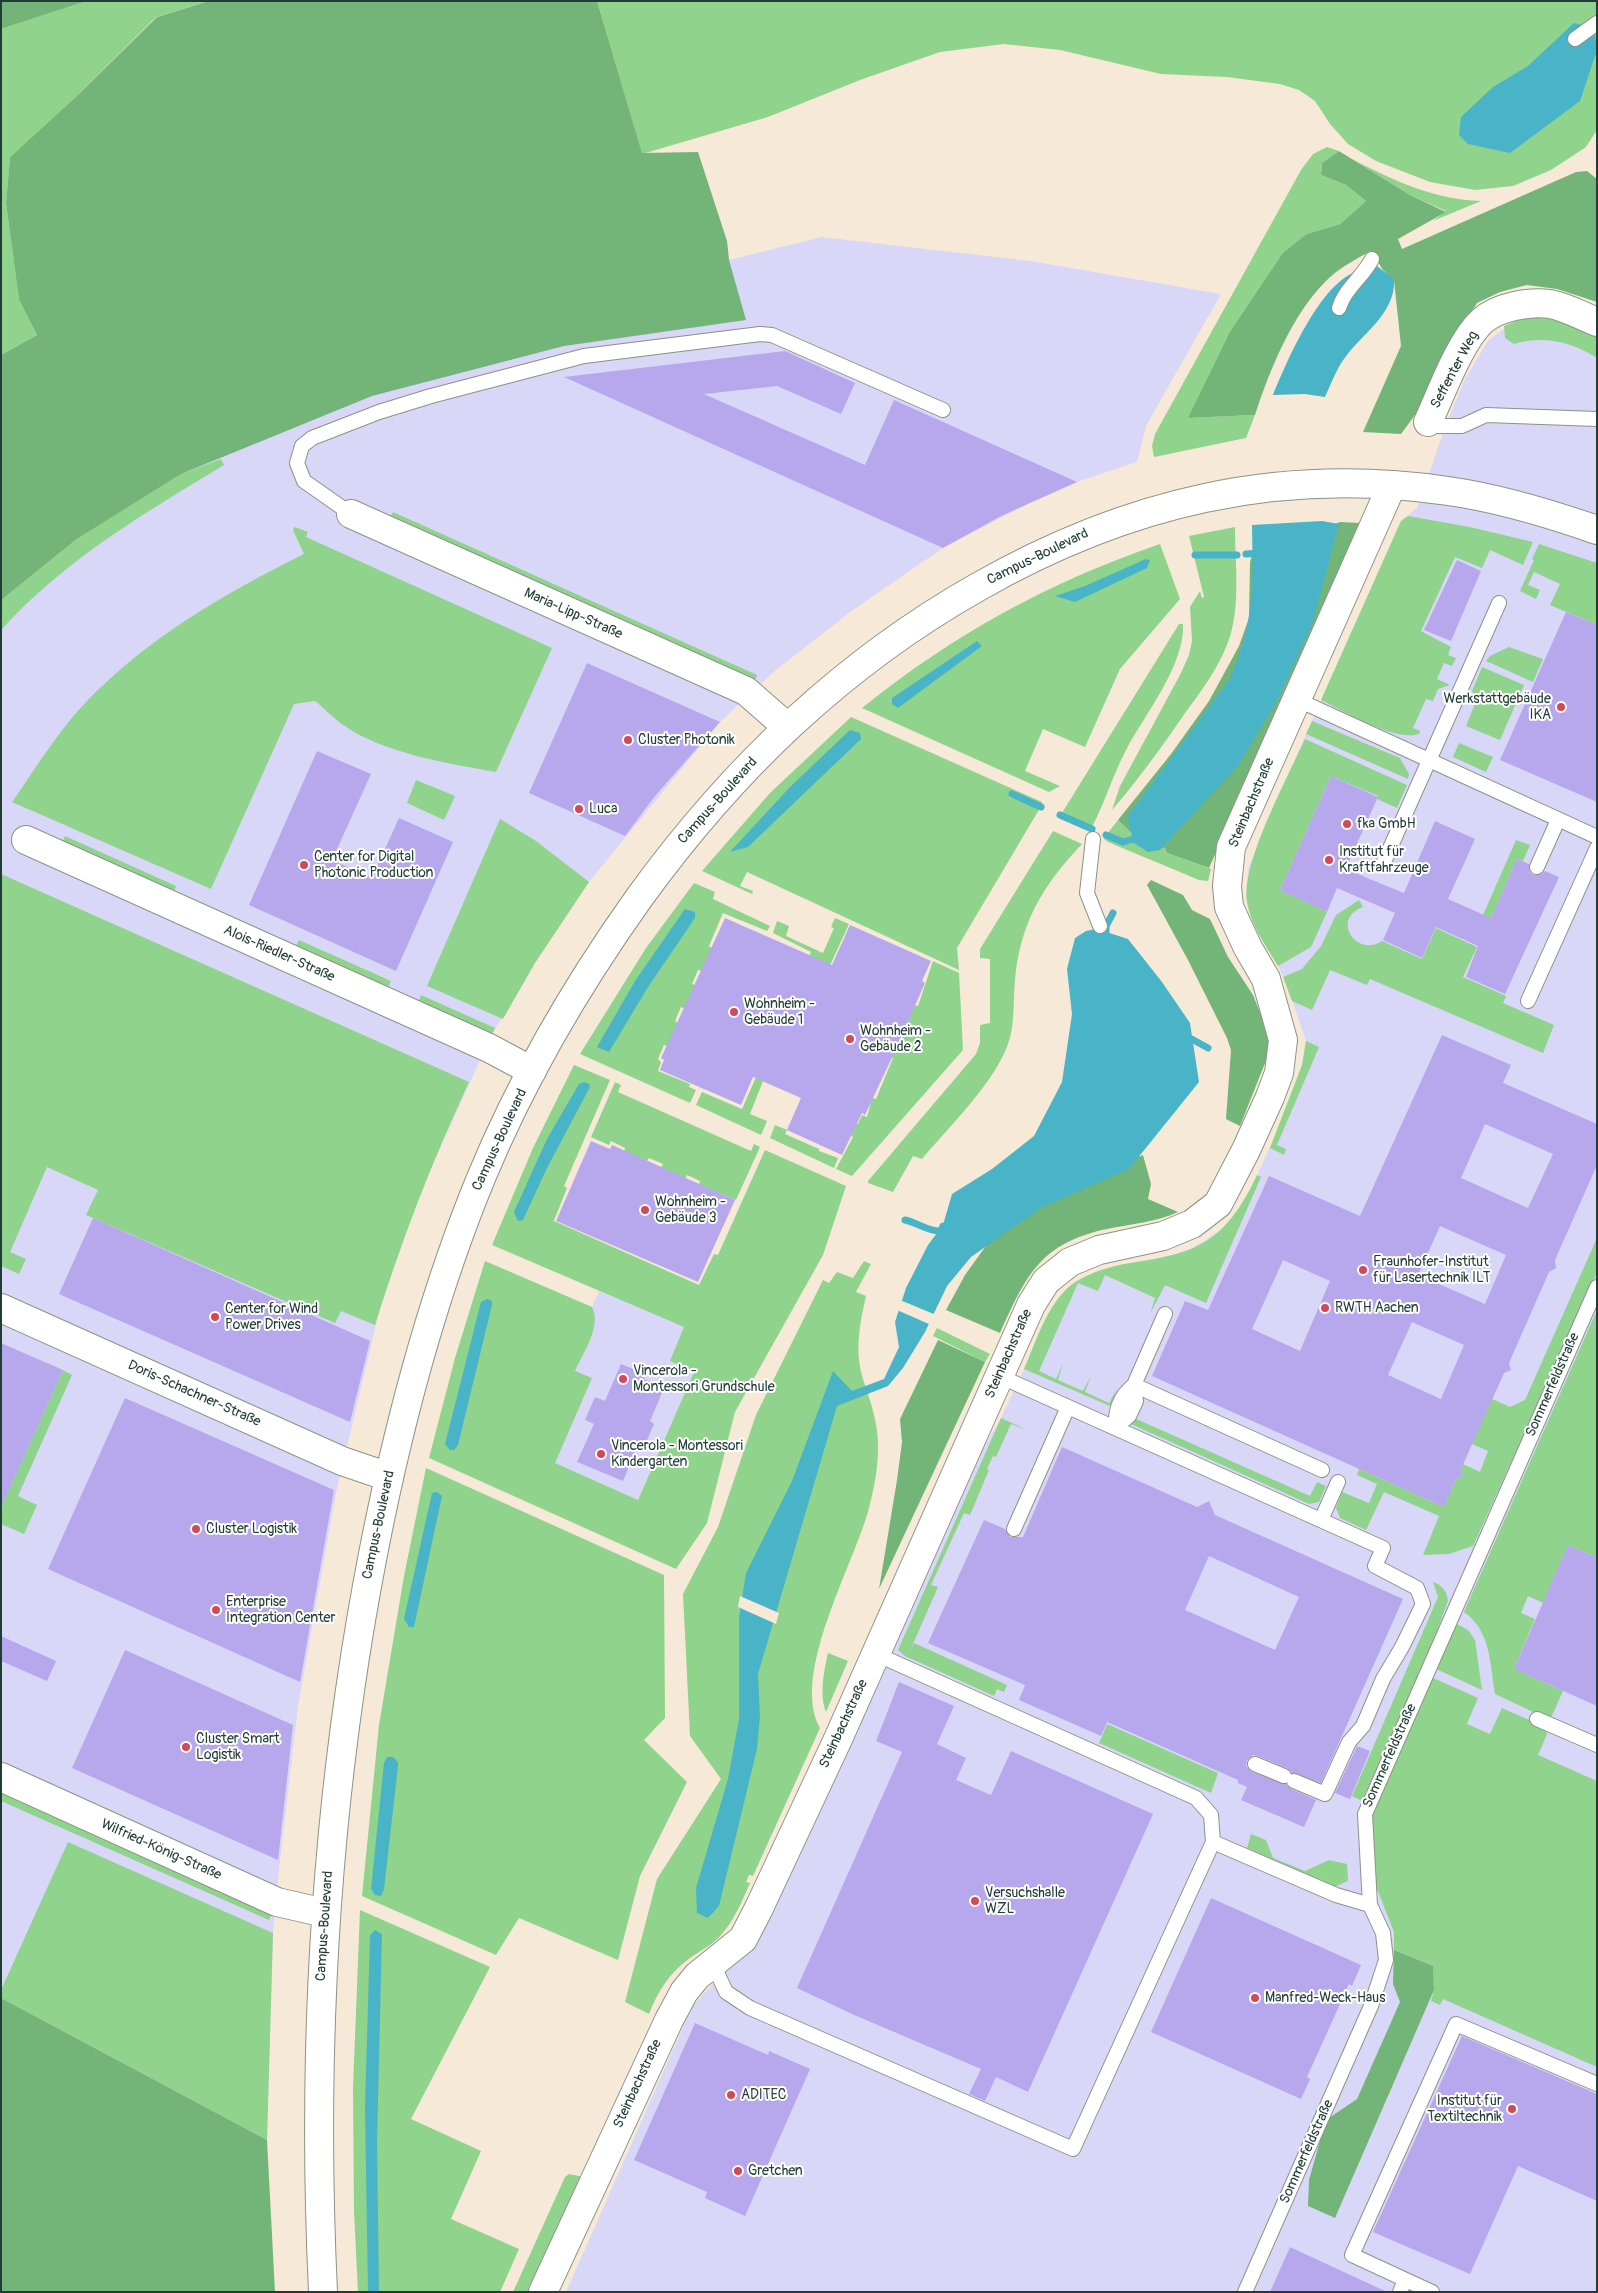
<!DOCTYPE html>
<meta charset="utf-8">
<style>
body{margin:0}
#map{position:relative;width:1598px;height:2293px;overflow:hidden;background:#f7e9d7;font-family:Pangolin,sans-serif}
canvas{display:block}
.frame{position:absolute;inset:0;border:2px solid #1f3d34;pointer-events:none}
</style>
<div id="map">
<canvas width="1598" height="2293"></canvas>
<div class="frame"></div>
</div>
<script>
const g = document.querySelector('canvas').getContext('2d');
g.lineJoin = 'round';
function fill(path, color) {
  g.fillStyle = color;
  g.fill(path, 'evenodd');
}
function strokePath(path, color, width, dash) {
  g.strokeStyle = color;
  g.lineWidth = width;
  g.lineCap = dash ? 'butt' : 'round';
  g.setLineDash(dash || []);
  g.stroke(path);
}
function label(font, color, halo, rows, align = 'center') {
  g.font = font + ' Pangolin,sans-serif';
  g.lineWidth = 4;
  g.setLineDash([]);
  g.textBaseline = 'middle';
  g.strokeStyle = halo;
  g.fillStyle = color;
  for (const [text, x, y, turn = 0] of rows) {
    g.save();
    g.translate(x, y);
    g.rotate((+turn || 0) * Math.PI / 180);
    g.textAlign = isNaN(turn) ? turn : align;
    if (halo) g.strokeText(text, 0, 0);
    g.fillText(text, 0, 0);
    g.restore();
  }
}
const built = new Path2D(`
 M822 237 1030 261 1221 294 1146 426 1137 462 1077 482 1031 502 943 548 853 610 776 670 720 722 589 882 535 963 491 1036 423 1186 383 1295 336 1493 298 1706 280 1861 273 1933 267 2140 1 1998V598L211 439 727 241 729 260Z
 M1527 318H1545L1564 322 1597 335V2292H566L691 2009 705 1992 746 1953 955 1496 1001 1418 1055 1303 1069 1287 1097 1271 1168 1256 1193 1248 1221 1230 1245 1202 1283 1118 1302 1065 1306 1041 1286 982 1251 914 1247 901 1248 869 1306 734 1401 521 1417 508 1447 422 1465 379 1488 341 1506 327Z
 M599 1291 685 1327 694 1372 638 1500 554 1463 584 1304 592 1307Z`);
const green = new Path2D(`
 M87 1H209L156 17 80 93 10 157 6 203 19 300 37 335 1 355V29Z
 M597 1H1597V130L1586 147 1551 170 1513 186 1475 190 1430 182 1376 161 1348 144 1330 124 1315 101 1299 90 1280 84 1227 77 1161 74 1060 50 1004 44 940 52 860 80 768 117 642 154Z
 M1327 147 1339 151 1322 163 1321 175 1346 185 1366 201 1340 224 1307 234 1188 418 1255 415 1246 438 1154 457 1152 446 1155 434 1301 170 1313 154Z
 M1352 159C1392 180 1435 200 1481 201L1433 221 1446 211 1410 195Z
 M1537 317 1553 319 1597 334V358C1572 342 1543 335 1514 344L1505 338 1504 326 1521 319Z
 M221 459 224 465C145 513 64 560 1 630V600L77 539 181 474Z
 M393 512 757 675 754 683 389 520Z
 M1408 516 1470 527 1533 542 1523 565 1490 550 1482 568 1455 557 1421 631 1451 647 1448 655 1456 658 1452 666 1444 663 1437 679 1450 685 1438 689 1433 701 1426 699 1413 728 1420 731 1419 734C1395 742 1344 711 1321 700L1401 521Z
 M295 527 308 532 306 537 552 648 496 772C450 764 383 753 345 726 334 719 325 709 315 701L294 704 211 889 12 802C36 768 58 731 87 701 150 636 224 594 304 554L293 530Z
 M1235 527C1235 561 1240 600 1231 633 1222 664 1202 690 1183 716 1161 748 1138 780 1112 810L1120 786 1180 675 1189 655 1192 641 1190 607 1200 591 1202 598 1204 597 1189 536Z
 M1160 544 1180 599 1120 669 1085 747 1043 729 1025 771 1060 786 1049 792 862 708C956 633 1047 583 1160 544Z
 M1539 544 1597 563V625L1550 605 1560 584 1534 572 1528 585 1540 590 1536 599 1520 591 1534 560 1532 559Z
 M1179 624H1183C1185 665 1145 714 1126 750 1113 775 1105 802 1092 827L1062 813Z
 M1509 647 1543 659 1533 682 1486 661 1490 656Z
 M1482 667 1524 685 1500 740 1466 726 1476 701 1472 691Z
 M851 717 1042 802V805L1013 793V790L1010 799 1013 796 1040 808 957 948 959 970 747 872 740 886 753 891 752 894 702 871 770 793Z
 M1312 721 1400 758 1409 774 1408 779 1306 734Z
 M1305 739 1407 785 1397 808 1377 799 1378 796 1331 776 1280 890 1327 912 1311 947 1278 966C1266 946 1250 924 1247 901 1241 863 1288 777 1305 739Z
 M1459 743 1493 757 1486 772 1453 757Z
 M416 780 455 796 444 820 407 803Z
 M500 819 536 841 589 882 535 963 503 1019 427 986Z
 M1118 820 1145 846 1165 848 1167 853 1211 869 1208 881 1199 880 1108 842 1104 839 1105 837 1123 844 1133 839 1131 837 1122 840 1107 834Z
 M1053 831 1082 844C1043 885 1020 923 1015 980 1013 1001 1015 1025 1008 1044 995 1082 948 1128 922 1159L913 1156 893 1192 868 1183V1181L976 1054 980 1043V1025L990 1023V959L980 958V949Z
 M65 836 176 886 173 894 61 845Z
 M1516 840 1530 845 1523 861 1517 859 1491 918 1483 915Z
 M1 874 469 1082C432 1161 401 1242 375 1325L341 1311 335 1323 86 1215 98 1190 47 1167 10 1252 26 1259 19 1274 1 1266Z
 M694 883 715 892 713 899 770 926 767 931 723 913 709 946 712 948 702 971 698 970 692 984 695 985 685 1009 681 1007 675 1021 678 1023 668 1046 664 1045 658 1059 661 1062 658 1071 690 1084 689 1087 696 1090 690 1103 580 1054 646 948Z
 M1359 900 1363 907C1330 919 1357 958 1382 941L1422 959 1436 928 1477 947 1463 977 1506 996 1503 1003 1554 1025 1543 1053 1370 979 1367 985 1330 970 1312 1010 1292 1001 1283 977 1302 969 1321 946 1336 915Z
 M835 918 849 924 789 1055 763 1081 750 1114 767 1121 761 1135 696 1105 702 1092 742 1109 811 952 773 933 777 921 789 926 786 936 823 953 834 928 831 927Z
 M299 940 391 981 387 990 295 948Z
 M933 961 959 973 963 1050 852 1176 836 1169 853 1137 851 1136 856 1124H858L862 1115 867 1117 872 1098 876 1099 893 1058 891 1057 893 1050 897 1052 914 1005 918 1006Z
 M421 995 495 1028 491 1036 418 1003Z
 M1306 1041 1319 1047 1277 1145 1286 1149 1284 1155 1270 1148 1302 1065Z
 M574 1065 610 1080 564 1186 567 1188 551 1228 554 1221 699 1285 714 1254 718 1255 765 1150 846 1186 823 1255 735 1412 707 1523 676 1569 429 1458 455 1358 485 1261 592 1307C602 1326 583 1353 575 1371L592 1378 555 1463 638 1500 694 1372 670 1361 684 1327 492 1245 533 1148Z
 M615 1082 621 1085 618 1092 751 1151 754 1144 760 1147 736 1200 699 1185 700 1181 687 1175 685 1179 661 1168 663 1164 649 1158 647 1161 624 1152 625 1148 611 1141 609 1145 591 1137Z
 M775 1125 787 1130 785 1134 819 1149V1151L838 1158 834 1168 770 1138Z
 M1257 1175 1261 1177 1206 1303 1165 1285 1150 1314 1155 1298 1105 1275 1098 1291 1078 1283 1039 1371 1056 1379 1063 1363 1058 1380 1083 1391 1091 1376 1085 1392 1109 1403 1118 1387 1110 1406 1024 1369C1035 1344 1044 1314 1062 1294 1073 1280 1091 1273 1108 1268 1127 1262 1148 1261 1168 1256 1216 1246 1237 1217 1257 1175Z
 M1597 1238V1273L1473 1546 1449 1554 1423 1555 1439 1516 1384 1492 1366 1530 1340 1518 1336 1508 1342 1492 1369 1503 1377 1484 1357 1475 1359 1469 1444 1507 1456 1479 1463 1476 1461 1469 1463 1464 1480 1472 1488 1451 1472 1444 1492 1399 1510 1407 1525 1400Z
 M864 1261 871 1264 856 1292 866 1296C861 1318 857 1338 859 1360 861 1379 870 1396 874 1415 882 1445 877 1478 869 1508 854 1565 790 1674 820 1728L753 1876 749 1875 746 1882 750 1883C742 1901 734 1921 721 1935 713 1945 701 1950 690 1958 670 1972 658 1991 649 2014L625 2002 657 1879 721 1779 690 1736 683 1594 718 1527 756 1415 823 1280 829 1283 837 1272 853 1278Z
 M1597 1310V1558L1568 1545 1543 1603 1528 1596 1521 1613 1535 1619 1514 1669 1563 1691 1550 1720 1495 1694C1490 1664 1491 1631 1464 1612Z
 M937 1328 990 1354 985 1362 933 1336Z
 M63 1370 72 1375 18 1496 37 1505 24 1534 1 1524V1508Z
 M1001 1418 1027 1430 1011 1424 996 1457 993 1456 987 1469 989 1470 970 1515 964 1513 931 1585 938 1587 909 1653 914 1643 1007 1685 1004 1692 997 1689 994 1696 905 1656 898 1650Z
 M1134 1418 1310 1496 1317 1482 1326 1486 1319 1502 1309 1504 1131 1424Z
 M426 1468 664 1575 665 1718 644 1740 687 1782 640 1876 618 1960 519 1918 496 1955 362 1896 379 1725 404 1576Z
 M1433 1582C1442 1585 1447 1591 1448 1601L1433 1642 1362 1801 1352 1796 1438 1597Z
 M1457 1624 1468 1630 1475 1640 1482 1690 1436 1669Z
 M828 1653 848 1661 826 1712C819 1694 824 1671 828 1653Z
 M1433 1678 1478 1698 1467 1724 1490 1734 1502 1708 1545 1727 1547 1734 1538 1755 1597 1781V2067L1443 1999 1440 2005 1431 2001 1434 1990 1433 1966 1394 1950V1932L1372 1876 1369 1819Z
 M1107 1724 1218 1773 1211 1793 1099 1743Z
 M1 1791 273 1912 269 1920 1 1801Z
 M1251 1834 1266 1840 1273 1858 1305 1871 1329 1860 1347 1864 1348 1881 1334 1887 1247 1848Z
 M68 1842 273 1933 267 2140 1 1998V1990Z
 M360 1910 490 1967 411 2119 481 2151 451 2219 519 2249 500 2292H358L354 2212 353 2088Z
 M569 2174 579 2176 582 2179 530 2292H513L565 2177Z`);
const forest = new Path2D(`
 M1 1H87L1 29Z
 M209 1H597L642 153 698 152 727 241 729 260 746 320 564 346 372 396 181 474 77 539 1 600V355L37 335 19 300 6 203 10 157 80 93 157 17Z
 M1339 151 1410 195 1446 212 1398 239 1402 249 1576 172 1587 171 1597 179V302L1557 289 1527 285 1500 292 1477 303 1439 366 1423 404 1401 434 1363 432 1401 346 1394 280 1383 270 1371 251C1356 259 1341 267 1329 278 1293 312 1270 369 1255 415L1188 418 1230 332 1283 253 1307 234 1340 224 1366 201 1346 185 1321 175 1322 163Z
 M1340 522 1361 523 1209 868 1167 853 1165 848 1145 846 1118 820 1171 754 1209 701 1239 646 1249 618 1250 562 1258 536 1321 529Z
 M1151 880 1183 895 1192 910 1210 919 1228 957 1253 995 1269 1035 1267 1058 1240 1126 1226 1119 1231 1050 1227 1038 1188 960 1147 885Z
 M1143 1155 1151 1184 1148 1199 1178 1212C1156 1222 1131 1224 1107 1229 1040 1243 1026 1276 1000 1333L946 1310 965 1275 988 1243 1012 1217 1088 1177Z
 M938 1340 985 1362 879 1589 897 1480 902 1442 900 1419Z
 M1394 1950 1433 1966 1434 1990 1335 2218 1308 2206 1309 2180 1320 2141 1329 2118 1357 2099 1400 2002 1393 1984Z
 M1 1998 267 2140 275 2292H1Z`);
const water = new Path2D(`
 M1574 23 1594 28 1597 50 1580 101 1510 153 1468 144 1459 135 1461 117 1493 87 1528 66Z
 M1377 266 1394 279C1396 314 1362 333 1344 359 1336 370 1331 384 1325 397L1305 394 1273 395C1287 361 1317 291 1351 274 1359 270 1369 268 1377 266Z
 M1322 521 1339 524 1313 622 1277 701 1238 766 1160 850 1148 852 1134 843 1127 817 1229 680C1255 622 1253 586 1252 525Z
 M1146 559 1150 560 1147 568 1075 602 1055 596 1085 586Z
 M977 641 982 646 898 708 892 704V698Z
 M850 730 860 733 861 739 748 847 730 852 790 787Z
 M685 909 695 912V918L648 987 609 1052 597 1047 635 981Z
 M1097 929 1128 939 1162 982 1190 1023 1199 1082 1129 1169 1041 1208 971 1257 947 1286 925 1332 903 1368 888 1386 837 1406 758 1674 760 1716 757 1749 719 1906 708 1918 697 1913 696 1888 728 1779 739 1719V1617L746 1573 792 1481 833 1371 852 1391 884 1379 899 1347 895 1322 906 1288 928 1245 943 1225 952 1194 992 1169 1034 1136 1062 1082 1072 1014 1067 969 1075 938 1086 931Z
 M584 1082 589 1084 590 1087 547 1168 523 1220 518 1221 514 1212 547 1139 579 1084Z
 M487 1299 492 1301V1305L458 1445 454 1450H450L445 1444 481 1302Z
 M437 1492 442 1496 414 1627H409L404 1619 432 1493Z
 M387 1757H393L398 1762V1766L384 1889 381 1896 375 1895 371 1889 384 1763Z
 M375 1930 382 1934 377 2141 379 2292H368L365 2108 370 1935Z`);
const pier = new Path2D(`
 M900 1300 936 1315 931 1325 897 1310Z
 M740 1596 779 1613 776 1624 738 1607Z`);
const stream = new Path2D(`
 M1246 554 1262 553
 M1195 555H1237
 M1012 794 1041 807
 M1060 815 1092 829
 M1106 835 1123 842 1141 837
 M1106 940V926L1113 913
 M1186 1036 1208 1048
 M905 1220C918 1223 929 1232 941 1231L943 1226`);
const building = new Path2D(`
 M785 351 855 383 841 414 777 386 704 394 865 465 894 400 1077 482 1001 516 943 548 564 377Z
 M1457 560 1481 571 1451 641 1424 630Z
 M1566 612 1597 625V802L1500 760Z
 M587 663 720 722 655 796 625 836 529 793Z
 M317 751 371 774 332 860 372 878 399 818 453 842 396 971 249 905Z
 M1331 776 1378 797 1346 868 1367 878 1404 893 1435 821 1475 839 1448 899 1491 918 1517 859 1529 864 1530 872 1534 875 1542 874 1545 871 1559 877 1505 994 1466 977 1478 946 1436 927 1422 958 1383 940 1395 913 1337 888 1327 912 1280 890Z
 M725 918 832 965 850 925 931 961 922 981 925 983 896 1049 865 1115 862 1113 842 1155 787 1130 801 1098 753 1077 741 1105 660 1070 664 1060 661 1058Z
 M1442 1035 1511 1065 1503 1083 1597 1124V1165L1555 1260 1556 1268 1549 1272 1509 1363 1511 1370 1504 1373 1461 1469 1463 1476 1456 1479 1444 1507 1152 1376 1185 1301 1208 1310 1269 1176 1360 1216ZM1485 1124 1553 1154 1528 1208 1461 1178ZM1440 1226 1506 1255 1485 1304 1418 1275ZM1283 1260 1330 1281 1300 1351 1252 1329ZM1412 1322 1464 1345 1441 1399 1388 1375Z
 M591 1141 610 1149 612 1145 735 1200 698 1282 556 1221Z
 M93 1218 370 1341 350 1422 59 1294Z
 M1 1343 63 1370 1 1508Z
 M621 1364 646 1374 644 1379 664 1388 650 1421 654 1424 645 1445 639 1442 623 1481 577 1462 594 1424 585 1420 595 1397 605 1401Z
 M125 1398 334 1490 300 1682 48 1569Z
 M1062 1447 1197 1507 1209 1501 1215 1515 1403 1599 1321 1783 1292 1773 1287 1768 1258 1756 1253 1755 1247 1760 1246 1766 1252 1772 1286 1784 1291 1789 1316 1800 1304 1827 1241 1800 1247 1787 1238 1783V1780L1107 1722 1101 1736 1019 1700 1025 1685 928 1643 984 1520 1005 1529 1010 1537H1023ZM1209 1556 1299 1597 1275 1650 1185 1610Z
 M1568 1545 1597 1558V1706L1514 1669Z
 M1 1636 56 1661 47 1681 1 1661Z
 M125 1650 293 1725 278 1860 72 1768Z
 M899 1682 954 1706 937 1744 966 1758 956 1780 991 1795 1011 1751 1153 1814 1028 2092 996 2077 985 2101 969 2094 981 2069 852 2014 797 1988 902 1752 876 1741Z
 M1357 1746 1370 1751 1350 1799 1335 1793Z
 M1211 1898 1361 1965 1352 1986 1349 1984 1307 2077 1310 2079 1301 2099 1151 2032Z
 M695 2023 768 2055 769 2051 810 2069 745 2216 705 2198 707 2192 634 2160Z
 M1462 2036 1597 2094V2201L1518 2166 1470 2274 1373 2232Z
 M1290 2247 1387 2292H1270Z`);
const service = new Path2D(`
 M1575 39 1597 23
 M1339 308C1345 288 1363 277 1372 259
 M1428 422 1438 426H1462L1486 415 1597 419
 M351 514 304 481 297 463 302 446 312 438 379 412 431 396 584 356 760 334 772 335 943 410
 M1298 700 1597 837
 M1093 839 1087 893 1100 926
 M1383 864 1499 603
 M1537 867 1558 820
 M1528 1001 1597 848
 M999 1376 1383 1548 1375 1566 1417 1588 1423 1604 1402 1647 1383 1679 1363 1726 1349 1742 1325 1794 1294 1781
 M1134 1385 1322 1470
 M1115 1428 1129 1416 1136 1401 1134 1385 1165 1314
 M1115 1428C1116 1409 1119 1397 1134 1385
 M1321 1520 1338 1482
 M1014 1529 1068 1407
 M1537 1719 1597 1745
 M1255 1764 1284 1776
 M1213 1842 1336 1895 1370 1905
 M713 1964 726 1992 750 2008 1073 2149 1213 1842 1211 1815 1196 1798 876 1654
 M1245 2292 1371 2006 1386 1960 1383 1933 1370 1905 1365 1814 1597 1287
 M1400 2292 1405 2280
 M1432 2292 1352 2255 1456 2024 1597 2084`);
const minor = new Path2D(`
 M1428 422C1441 394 1460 341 1482 321 1498 307 1529 301 1550 304 1566 307 1582 316 1597 322
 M351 514 746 691 786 726
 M26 840 489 1048 532 1071
 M1 1308 342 1461 389 1477
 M1 1777 277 1902 325 1913
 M543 2292 669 2020 684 1992 697 1976 743 1939 759 1908 838 1739 1031 1305 1046 1281 1070 1262 1099 1250 1163 1236 1192 1224 1218 1204 1246 1150 1270 1097 1279 1073 1283 1040 1266 979 1248 948 1229 907 1227 886 1231 847 1392 485`);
const tertiary = new Path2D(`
 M323 2292C311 2042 326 1794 374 1549 399 1422 432 1297 481 1178 522 1079 577 985 639 898 731 771 840 665 978 587 1125 503 1278 466 1448 491 1499 498 1548 513 1597 530`);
const markers = [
 [1561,707,5,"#d1495b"],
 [628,740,5,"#d1495b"],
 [579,809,5,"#d1495b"],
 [1347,824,5,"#d1495b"],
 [1329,860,5,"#d1495b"],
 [304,865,5,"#d1495b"],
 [734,1012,5,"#d1495b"],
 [850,1039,5,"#d1495b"],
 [645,1210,5,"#d1495b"],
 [1363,1270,5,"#d1495b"],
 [1325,1308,5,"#d1495b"],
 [215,1317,5,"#d1495b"],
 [623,1379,5,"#d1495b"],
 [601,1454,5,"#d1495b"],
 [196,1529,5,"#d1495b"],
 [216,1610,5,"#d1495b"],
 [186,1747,5,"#d1495b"],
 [975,1901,5,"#d1495b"],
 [1255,1998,5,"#d1495b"],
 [731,2095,5,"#d1495b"],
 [1512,2109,5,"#d1495b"],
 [738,2171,5,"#d1495b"]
];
const streetNames = [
 ["Seffenter Weg",1455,370,-62],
 ["Campus-Boulevard",1038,557,-26],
 ["Maria-Lipp-Straße",573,614,24],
 ["Campus-Boulevard",718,801,-48],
 ["Steinbachstraße",1252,803,-67],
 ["Alois-Riedler-Straße",279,954,24],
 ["Campus-Boulevard",500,1140,-65],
 ["Steinbachstraße",1009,1354,-66],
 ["Sommerfeldstraße",1553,1385,-66],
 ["Doris-Schachner-Straße",194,1394,24],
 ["Campus-Boulevard",379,1525,-78],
 ["Steinbachstraße",844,1724,-65],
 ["Sommerfeldstraße",1390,1756,-66],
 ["Wilfried-König-Straße",161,1850,24],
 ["Campus-Boulevard",325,1926,-86],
 ["Steinbachstraße",638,2084,-65],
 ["Sommerfeldstraße",1307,2152,-66]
];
const poiNames = [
 ["Werkstattgebäude",1551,699,"right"],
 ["IKA",1551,715,"right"],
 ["Cluster Photonik",638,740],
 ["Luca",589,809],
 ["fka GmbH",1357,824],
 ["Institut für",1339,852],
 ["Kraftfahrzeuge",1339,868],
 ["Center for Digital",314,857],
 ["Photonic Production",314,873],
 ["Wohnheim -",744,1004],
 ["Gebäude 1",744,1020],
 ["Wohnheim -",860,1031],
 ["Gebäude 2",860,1047],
 ["Wohnheim -",655,1202],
 ["Gebäude 3",655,1218],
 ["Fraunhofer-Institut",1373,1262],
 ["für Lasertechnik ILT",1373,1278],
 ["RWTH Aachen",1335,1308],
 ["Center for Wind",225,1309],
 ["Power Drives",225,1325],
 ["Vincerola -",633,1371],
 ["Montessori Grundschule",633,1387],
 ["Vincerola - Montessori",611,1446],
 ["Kindergarten",611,1462],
 ["Cluster Logistik",206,1529],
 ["Enterprise",226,1602],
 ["Integration Center",226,1618],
 ["Cluster Smart",196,1739],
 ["Logistik",196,1755],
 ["Versuchshalle",985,1893],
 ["WZL",985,1909],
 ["Manfred-Weck-Haus",1265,1998],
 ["ADITEC",741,2095],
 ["Institut für",1502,2101,"right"],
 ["Textiltechnik",1502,2117,"right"],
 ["Gretchen",748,2171]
];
fill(built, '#d9d7f8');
fill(green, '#8fd38c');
fill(forest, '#73b578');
fill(water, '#49b4c7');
fill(pier, '#f7e9d7');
strokePath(stream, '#49b4c7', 7);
fill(building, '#b7a7ed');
strokePath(service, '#8b9386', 16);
strokePath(minor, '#8b9386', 30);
strokePath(tertiary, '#8b9386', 30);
strokePath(service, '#fff', 14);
strokePath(minor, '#fff', 28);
strokePath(tertiary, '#fff', 28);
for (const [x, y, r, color] of markers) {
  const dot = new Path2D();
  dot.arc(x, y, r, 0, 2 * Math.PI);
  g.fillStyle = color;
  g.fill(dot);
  strokePath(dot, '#fff', 2);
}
label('14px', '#1f3d34', '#fff', streetNames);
label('14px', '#1f3d34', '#fff', poiNames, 'left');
</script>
